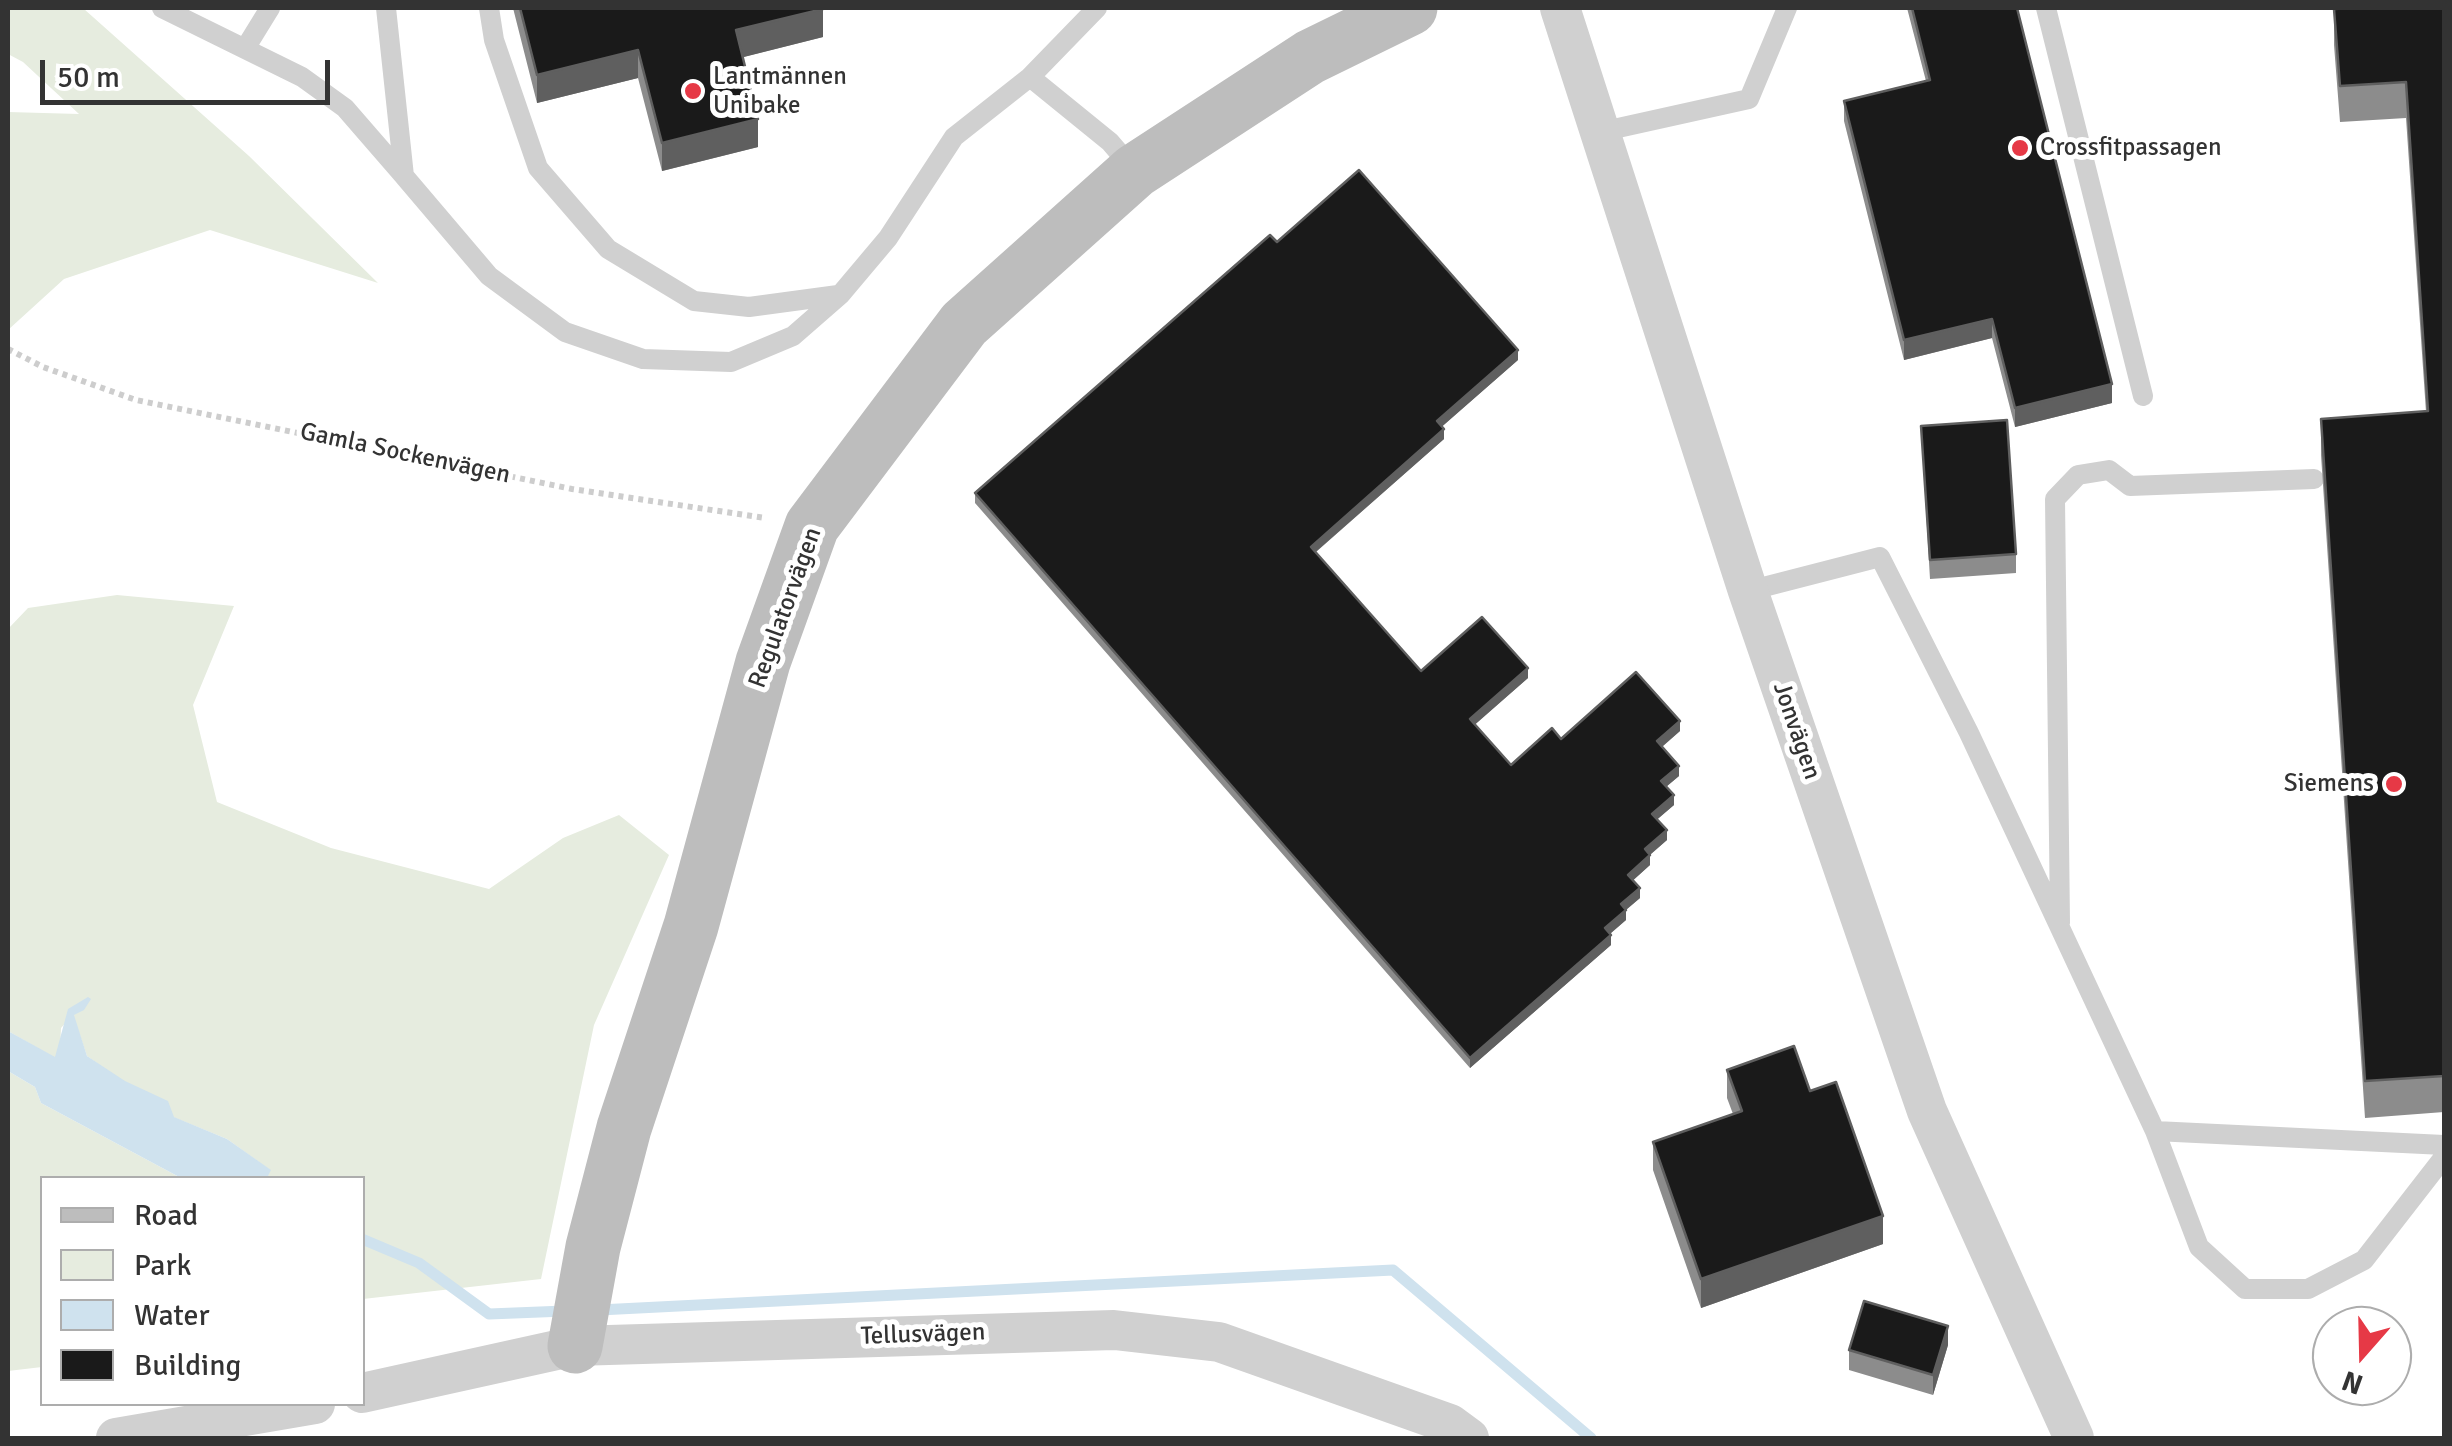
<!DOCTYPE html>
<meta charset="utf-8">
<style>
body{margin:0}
#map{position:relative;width:2452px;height:1446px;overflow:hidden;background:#fff;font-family:Signika,sans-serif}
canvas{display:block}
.frame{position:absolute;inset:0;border:10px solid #333;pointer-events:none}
.legend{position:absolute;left:40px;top:1176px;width:325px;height:230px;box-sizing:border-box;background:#fff;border:2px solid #adadad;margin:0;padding:12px 18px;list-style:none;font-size:30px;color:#333}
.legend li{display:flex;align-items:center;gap:20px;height:50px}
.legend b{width:50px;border:2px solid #adadad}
.north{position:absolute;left:2312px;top:1306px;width:100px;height:100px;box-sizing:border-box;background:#fff;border:2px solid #adadad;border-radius:50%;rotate:200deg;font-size:28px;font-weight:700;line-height:40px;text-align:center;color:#333}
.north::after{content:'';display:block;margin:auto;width:35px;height:45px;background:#e63946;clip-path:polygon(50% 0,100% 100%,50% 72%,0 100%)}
.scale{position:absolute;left:40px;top:60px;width:290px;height:45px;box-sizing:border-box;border:5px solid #333;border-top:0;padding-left:12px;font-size:30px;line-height:35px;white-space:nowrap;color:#333;-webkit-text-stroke:8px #fff;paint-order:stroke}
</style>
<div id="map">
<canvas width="2452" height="1446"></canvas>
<div class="frame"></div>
<ul class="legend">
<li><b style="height:12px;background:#bdbdbd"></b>Road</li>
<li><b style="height:28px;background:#e6ecdf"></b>Park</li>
<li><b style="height:28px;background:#cfe2ee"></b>Water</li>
<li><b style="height:28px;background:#1a1a1a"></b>Building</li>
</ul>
<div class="north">N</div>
<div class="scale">50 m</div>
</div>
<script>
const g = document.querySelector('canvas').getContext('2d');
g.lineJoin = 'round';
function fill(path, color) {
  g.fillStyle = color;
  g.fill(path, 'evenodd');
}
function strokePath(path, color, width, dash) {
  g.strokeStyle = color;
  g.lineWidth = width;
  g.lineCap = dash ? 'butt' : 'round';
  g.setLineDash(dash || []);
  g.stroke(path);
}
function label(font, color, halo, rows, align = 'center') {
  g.font = font + ' Signika,sans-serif';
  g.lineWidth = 10;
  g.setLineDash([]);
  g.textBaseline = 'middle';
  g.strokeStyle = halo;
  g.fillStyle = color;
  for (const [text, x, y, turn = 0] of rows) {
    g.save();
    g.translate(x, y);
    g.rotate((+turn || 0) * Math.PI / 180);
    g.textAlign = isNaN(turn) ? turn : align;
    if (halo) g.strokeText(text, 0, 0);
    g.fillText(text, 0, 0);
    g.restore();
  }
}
const green = new Path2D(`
 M8 8 84 9 249 156 378 283 210 230 64 279 8 330V112L79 114 23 62 8 54Z
 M117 595 234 606 193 705 217 802 331 848 489 889 563 838 619 815 669 855 594 1025 541 1279 363 1299 362 1178H267L270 1170 227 1139 173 1117 87 1056 73 1015 88 998 61 1028 60 1050 55 1058 8 1031V629L28 608Z
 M8 1071 35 1087 41 1103 181 1178H42V1367L8 1371Z`);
const water = new Path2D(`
 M88 997 91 999 84 1010 74 1015 87 1056 125 1081 168 1101 174 1117 227 1139 271 1170 267 1178H181L41 1103 35 1087 8 1071V1031L55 1057 68 1009Z`);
const stream = new Path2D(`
 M362 1239 419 1263 489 1314 565 1311
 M599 1310 1393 1270 1591 1438`);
const path = new Path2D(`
 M8 349 43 367 136 400 572 489 765 518`);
const lane = new Path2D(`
 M162 8 302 77 345 108 404 176 386 8
 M489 8 494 40 538 168 608 249 694 301 749 307 838 295
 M1097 8 1030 77 1110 142 1134 170
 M2046 8 2143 396
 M246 47 270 8
 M1600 132 1749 99 1787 8
 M404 176 489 276 565 332 643 359 731 362 793 336 840 295 888 238 954 137 1030 77
 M1748 591 1880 557 1969 733 2155 1131 2444 1145
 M2060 923 2055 499 2078 475 2109 470 2130 486 2314 479
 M2155 1131 2199 1247 2245 1289H2308L2364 1260 2444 1157`);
const street = new Path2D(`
 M1560 8 1748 591 1927 1111 2074 1438
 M362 1393 575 1346 1114 1330 1219 1342 1450 1424 1469 1438
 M116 1438 315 1404`);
const secondary = new Path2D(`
 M575 1346 593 1247 624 1128 691 926 763 662 812 526 964 324 1135 171 1310 57 1410 8`);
const wall = new Path2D(`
 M513 8H823V37L743 57 758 147 662 171 638 78 537 103Z
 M1907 8H2017L2112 403 2015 427 1992 338 1904 360 1844 121V101L1926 81Z
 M2444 8V1112L2365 1118 2321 455V419L2426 412 2406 118 2340 122 2334 45V9Z
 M1518 360 1441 427 1444 439 1316 552 1421 671 1528 678 1475 724 1511 765 1561 739 1680 731 1662 747 1679 776 1666 787 1674 805 1657 819 1667 840 1650 855V865L1633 880 1640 898 1626 910V920L1610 934 1611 945 1470 1068 975 503V493Z
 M1921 426 2016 554V573L1930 579Z
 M1727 1070 1810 1091 1883 1244 1701 1308 1653 1170V1142L1733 1114 1727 1098Z
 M1948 1345 1933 1395 1849 1370V1350Z`);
const shadedWall = new Path2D(`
 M823 9V37L736 59V30Z
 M638 50V78L537 103V75Z
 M758 119V147L662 171V143Z
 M1992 319V338L1904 360V340Z
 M1518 350V360L1437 431V421Z
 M2112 384V403L2015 427V408Z
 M1444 429V439L1311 556V547Z
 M1528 668V678L1470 729V719Z
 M1680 721V731L1657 751V741Z
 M1679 766V776L1661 791V781Z
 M1674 795V805L1652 824V814Z
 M1667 830V840L1645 859V849Z
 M1650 855V865L1628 885V875Z
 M1640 888V898L1621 914V904Z
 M1626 910V920L1605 938V928Z
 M1611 935V945L1470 1068V1058Z
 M1883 1216V1244L1701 1308V1279Z
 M1948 1326V1345L1933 1395V1375Z`);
const building = new Path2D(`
 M520 8H823V9L736 30 758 119 662 143 638 50 537 75Z
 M1912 8H2017L2112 384 2015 408 1992 319 1904 340 1844 101 1930 80Z
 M2353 8H2444V1076L2365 1081 2321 419 2428 411 2406 82 2340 86 2334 9Z
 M1359 170 1518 350 1437 421 1444 429 1311 547 1421 671 1482 617 1528 668 1470 719 1511 765 1552 728 1561 739 1636 672 1680 721 1657 741 1679 766 1661 781 1674 795 1652 814 1667 830 1645 849 1650 855 1628 875 1640 888 1621 904 1626 910 1605 928 1611 935 1470 1058 975 493 1270 235 1277 242Z
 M2007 420 2016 554 1930 560 1921 426Z
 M1794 1046 1810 1091 1836 1082 1883 1216 1701 1279 1653 1142 1742 1111 1727 1070Z
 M1864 1301 1948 1326 1933 1375 1849 1350Z`);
const markers = [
 [693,91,10,"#e63946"],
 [2020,148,10,"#e63946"],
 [2394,784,10,"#e63946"]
];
const poiNames = [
 ["Lantmännen",713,77],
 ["Unibake",713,106],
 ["Crossfitpassagen",2040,148],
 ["Siemens",2374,784,"right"]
];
const streetNames = [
 ["Gamla Sockenvägen",405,454,12],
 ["Regulatorvägen",786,608,-70],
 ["Jonvägen",1796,731,71],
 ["Tellusvägen",923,1335,-2]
];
fill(green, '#e6ecdf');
fill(water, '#cfe2ee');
strokePath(stream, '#cfe2ee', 11);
strokePath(path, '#cdcdcd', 6, [5, 5]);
strokePath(lane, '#d0d0d0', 20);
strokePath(street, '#d0d0d0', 40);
strokePath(secondary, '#bdbdbd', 55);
fill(wall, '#8c8c8c');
fill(shadedWall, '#5f5f5f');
fill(building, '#1a1a1a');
strokePath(building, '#5f5f5f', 2.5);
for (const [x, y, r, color] of markers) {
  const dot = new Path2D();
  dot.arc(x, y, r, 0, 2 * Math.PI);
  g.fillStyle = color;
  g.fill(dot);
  strokePath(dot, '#fff', 4);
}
label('25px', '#333', '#fff', poiNames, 'left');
label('25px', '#333', '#fff', streetNames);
</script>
